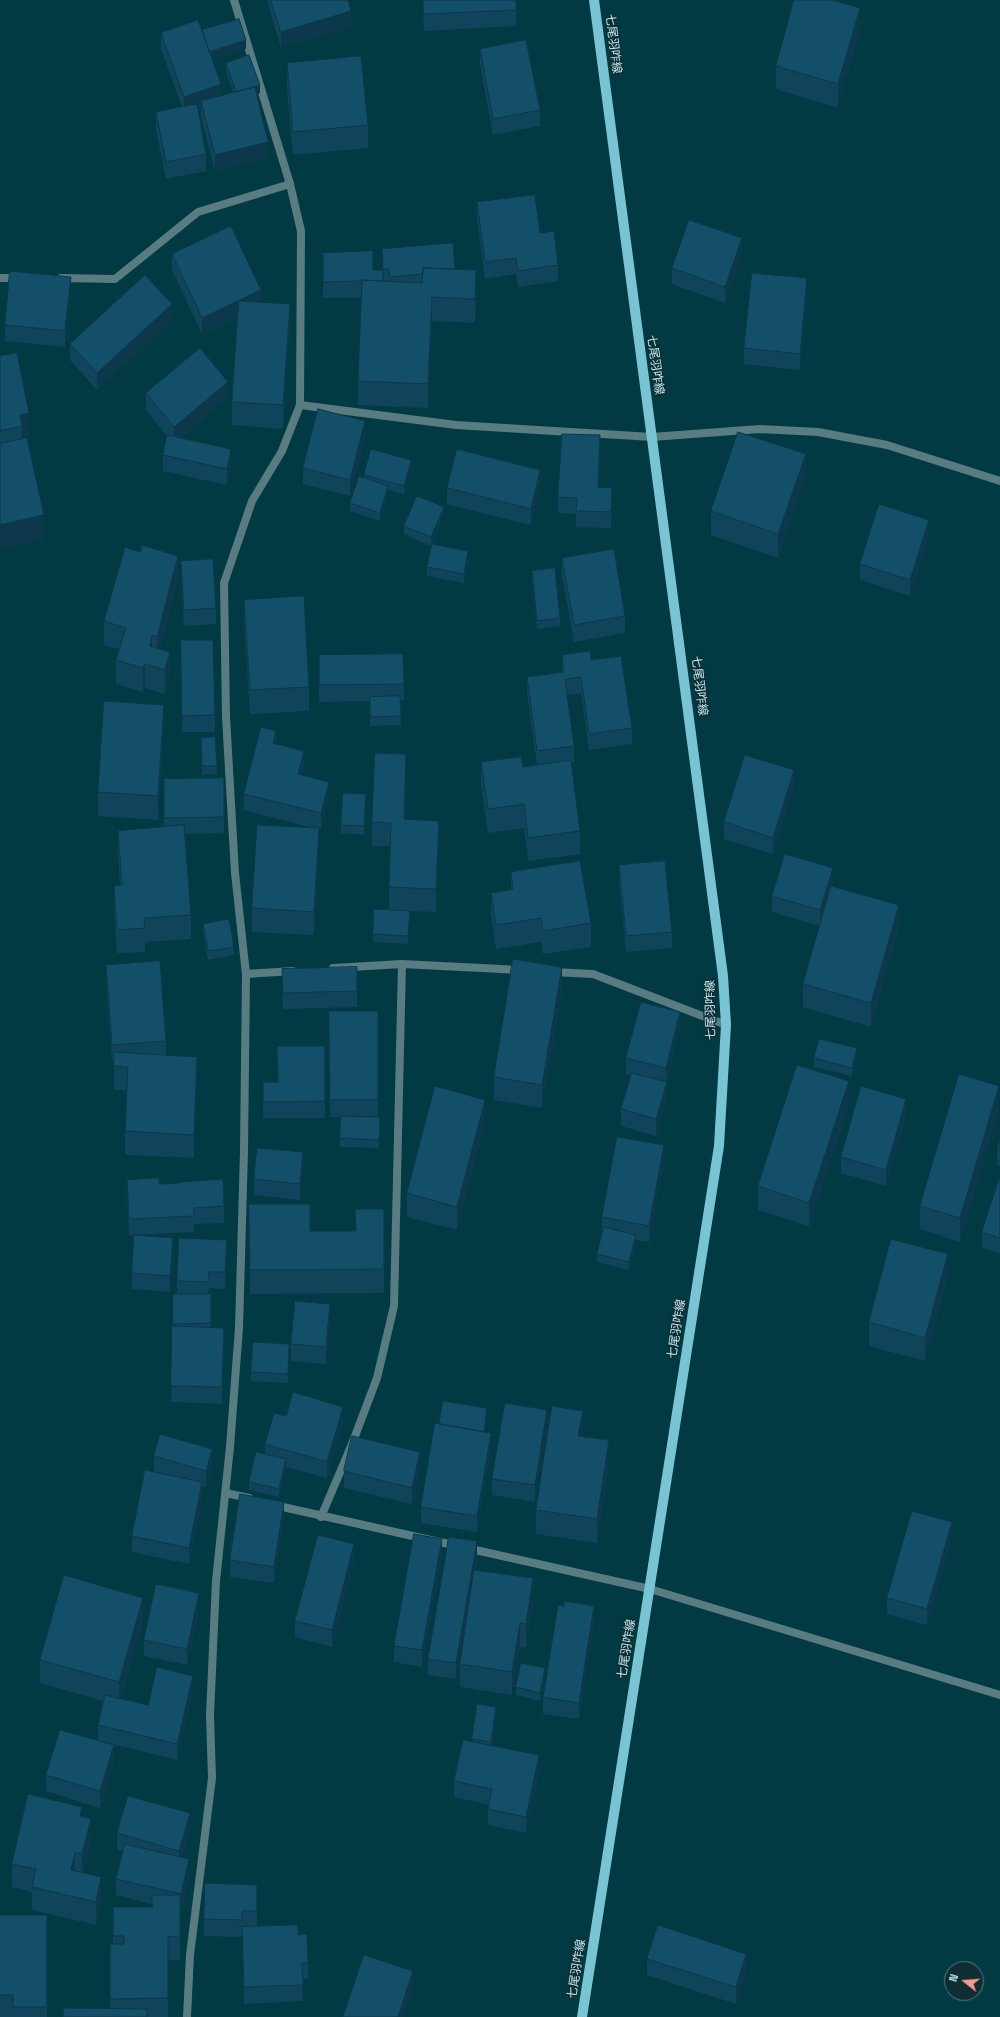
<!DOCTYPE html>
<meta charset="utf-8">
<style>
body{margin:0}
#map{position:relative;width:1000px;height:2017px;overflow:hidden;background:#023a43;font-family:"Space Grotesk",sans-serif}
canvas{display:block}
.north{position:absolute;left:944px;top:1961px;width:40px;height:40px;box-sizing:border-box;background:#102d33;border:1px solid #56787f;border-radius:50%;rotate:287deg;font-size:11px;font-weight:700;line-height:16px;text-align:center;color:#bfe9f2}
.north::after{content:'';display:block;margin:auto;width:14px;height:18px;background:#f49d8c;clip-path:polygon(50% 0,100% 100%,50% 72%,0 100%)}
</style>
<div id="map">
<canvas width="1000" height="2017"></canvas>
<div class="north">N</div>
</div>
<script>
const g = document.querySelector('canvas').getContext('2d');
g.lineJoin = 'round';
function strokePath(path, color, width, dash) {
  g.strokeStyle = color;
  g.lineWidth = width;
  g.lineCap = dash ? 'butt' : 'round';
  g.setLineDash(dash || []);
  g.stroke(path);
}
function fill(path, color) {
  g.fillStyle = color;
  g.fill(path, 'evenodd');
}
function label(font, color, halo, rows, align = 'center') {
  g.font = font + ' "Space Grotesk","Noto Sans JP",sans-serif';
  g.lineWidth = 3;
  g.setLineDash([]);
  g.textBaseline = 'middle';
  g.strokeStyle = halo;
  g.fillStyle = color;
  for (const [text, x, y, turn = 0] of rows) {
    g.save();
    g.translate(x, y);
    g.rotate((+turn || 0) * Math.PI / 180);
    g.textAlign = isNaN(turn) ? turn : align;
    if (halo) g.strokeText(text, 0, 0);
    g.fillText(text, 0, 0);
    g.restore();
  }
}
const street = new Path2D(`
 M0 278H19
 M61 278 115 279 198 212 290 184
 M300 405 456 425 652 437 760 429 818 432 887 445 1000 481
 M333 968 402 964 521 970
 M553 972 593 974 726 1025
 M246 974 293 971
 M226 1493 249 1498
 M274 1505 650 1589 1000 1695
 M321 1517 352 1444 377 1378 394 1306 402 964
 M187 2017 190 1955 212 1778 210 1715 216 1581 230 1447 239 1328 244 1151 246 974 235 873 226 717 224 583 252 501 282 451 300 405 301 231 290 184 234 0`);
const primary = new Path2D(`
 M582 2017 719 1146 726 1025 723 976 594 0`);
const wall = new Path2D(`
 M267 0H348L351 27 281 48Z
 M423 0H516V26L424 31Z
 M202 30 246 49 212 59 221 96 233 93 226 72V63L260 93 257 94 268 158 215 171 201 117V107L197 109 206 154V171L166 179 156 129V112L182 107 161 49V33L202 32Z
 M860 31 838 108 776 89V66Z
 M480 49 540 110V126L493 135 480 65Z
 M287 63 368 125V148L293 155 287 87Z
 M477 202 540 233 558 265V281L518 287 516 274 485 279 477 219Z
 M382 249 455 269 476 294 475 323 432 321 428 408 358 405V381L362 298H323V253L373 270H383Z
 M172 254 261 302 290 328 283 429 232 425V402L238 318 202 334 172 270Z
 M742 255 725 303 672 284V268Z
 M71 293 65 347 5 341V325Z
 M807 295 800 370 744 364V348Z
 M172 320 97 390 70 360V344Z
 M0 356 29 436 22 438V439L44 539 0 549Z
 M146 393 228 398 180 438 231 465 227 485 163 471V455L167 436 146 410Z
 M365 437 350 496 303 484V468Z
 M600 451 599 487 612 504 611 528 576 527V514L558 513V497Z
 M411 468 404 494 388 490V494L380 521 350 511V503L364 478V475Z
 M806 478 778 558 711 535V511Z
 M540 486 531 525 447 504V488Z
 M444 516 431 546 404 534V526Z
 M929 536 910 596 860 580V564Z
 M562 558 625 616V633L574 642 562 575Z
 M468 560 464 583 427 576V567Z
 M181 561 216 608V624L184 626 181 578Z
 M532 571 560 618V626L537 629 532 579Z
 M178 579 160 649 170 676 165 694 145 688 143 692 116 684V660L119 649 104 645V621Z
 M244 600 309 687V711L250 714 244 623Z
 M181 640 215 715V732H182Z
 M403 654 404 700H400L401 725 370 726V701L319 702V655Z
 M562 655 591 660 632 728V744L589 750 581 693 567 695 574 746V762L571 763 580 831V854L528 861 524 828 488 833 481 786V762L523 767 537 765 527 693V677L562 672Z
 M164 728 158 820 98 816V792Z
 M201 738 217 766V774L202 775Z
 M276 744 304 767 302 775 329 798 321 830 319 829V852L314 935 252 932V908L313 828 244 810V794Z
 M224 778V833L185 834 191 915V939L145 942V952L117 953 114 910V886H120L118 854V831L164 827V779Z
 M406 778 405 819 439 844 436 912 410 911 408 944 373 942V934L389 910V887L390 846H372V822Z
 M794 787 773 854 724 839V822Z
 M366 802 364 835 341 833V825Z
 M619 865 672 932V948L626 952 619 881Z
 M511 872 591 923V947L543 954 541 942 496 949 491 916V893L511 890Z
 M833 884 832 886 899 929 871 1027 803 1007V984L820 926 772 912V896Z
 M203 924 234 947V955L208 960 203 932Z
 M106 965 166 1041V1055L197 1080 194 1158 125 1155V1131L127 1090H114V1061L112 1062 106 982Z
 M282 969 357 991V1007L283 1009Z
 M562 990 542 1108 494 1100V1077Z
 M329 1011H378V1116H359L380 1126 379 1148 340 1147 341 1117H330Z
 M680 1028 667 1082V1099L656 1136 621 1126V1109L631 1075 626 1074V1058Z
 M325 1046V1118H263V1082H277Z
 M857 1057 852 1076 814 1067V1058Z
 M849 1105 809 1226 758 1210V1186Z
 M999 1110 960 1242 920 1229V1206Z
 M906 1115 886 1186 841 1173V1157Z
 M485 1123 457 1230 407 1217V1193Z
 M1000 1139V1166L997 1165V1148Z
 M664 1162 649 1242 636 1240V1244L629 1270 597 1262V1254L602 1233V1217Z
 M303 1169 300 1200 254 1195V1179Z
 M1000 1176V1254L982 1248V1232Z
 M127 1180 159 1184 224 1206V1223L194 1224V1232L129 1235 127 1196Z
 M249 1204 310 1231H355L384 1209V1293L250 1294Z
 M173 1254 170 1292 132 1289V1273Z
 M227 1257 225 1289 209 1288 208 1294H211V1327L224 1344 222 1404 171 1402 173 1324 177 1294V1281Z
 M948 1278 925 1361 869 1346V1322Z
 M330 1320 326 1364 291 1361V1344Z
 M289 1352 288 1383 251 1381V1372Z
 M286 1416 343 1423 327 1478 286 1467 279 1497 249 1490V1482L265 1454V1444Z
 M487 1416 485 1432 491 1449 477 1532 421 1523V1507L439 1424Z
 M547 1426 535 1502 492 1495V1479Z
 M583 1434 582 1436 609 1464 597 1543 536 1534V1510Z
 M154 1456 212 1465 206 1487 202 1486V1499L189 1564 132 1552V1536L154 1472Z
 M420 1469 412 1504 344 1488V1471Z
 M284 1518 274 1583 230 1577V1560Z
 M952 1538 927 1625 887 1614V1598Z
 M442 1555 422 1667 394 1662V1646Z
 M477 1558 475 1570 533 1602 526 1648 520 1647 512 1695 460 1687V1664L468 1607 456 1679 428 1675V1659Z
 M354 1560 332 1647 295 1637V1621Z
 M199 1609 187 1665 144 1656V1640Z
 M143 1622 121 1699 148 1705 193 1692 177 1760 100 1741 114 1762 100 1808 46 1791V1775L98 1741V1725L103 1701 40 1683V1660Z
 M594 1622 579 1719 543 1714V1697Z
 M545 1677 540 1701 516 1695V1687Z
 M496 1715 492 1746 539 1772 526 1833 488 1825V1809L489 1805 454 1797V1781L472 1741V1739Z
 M82 1817 91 1842 83 1873 101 1901 96 1925 32 1910V1892L12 1887V1864Z
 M190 1830 182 1857 189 1876 181 1911 180 1910V1960H168V2017H63L110 2009V1944H113V1907H152V1904L116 1895V1879L123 1851 117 1850V1833Z
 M257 1901V1927L298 1935 308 1963V1979H302L303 2001 244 2004 242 1934V1937L204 1936V1919Z
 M0 1915H47V2017H0Z
 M647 1959 746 1970 736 2004 647 1975Z`);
const shadedWall = new Path2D(`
 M860 8V31L838 108V84Z
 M351 11V27L281 48V32Z
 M246 40V49L209 60V52Z
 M221 84V100L201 101V107L184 114V97Z
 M260 85V93L236 101V93Z
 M268 142V158L215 171V155Z
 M742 238V255L725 303V287Z
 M476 270V294L475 323V299Z
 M71 277V293L65 347V331Z
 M807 278V295L800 370V354Z
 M261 290V307L202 334V318Z
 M432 297V321L428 408V384Z
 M172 304V320L97 390V373Z
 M290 304V328L283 429V405Z
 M228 382V398L174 443V427Z
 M29 413V436L22 438V426L20 415Z
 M365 421V437L350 496V480Z
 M600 435V451L598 504V487Z
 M231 449V465L227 485V469Z
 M806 454V478L778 558V534Z
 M411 460V468L404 494V486Z
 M540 470V486L531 525V509Z
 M388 486V494L380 521V513Z
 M612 488V504L611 528V512Z
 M444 507V516L431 546V537Z
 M44 515V539L0 549V525Z
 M929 520V536L910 596V580Z
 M468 551V560L464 583V574Z
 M178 556V579L157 660V637Z
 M152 635V659L150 646Z
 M170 652V676L165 694V670Z
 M145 664V688L143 692V668Z
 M164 705V728L158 820V796Z
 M276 731V748L273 743Z
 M304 751V767L298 791V774Z
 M406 754V778L404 843V819Z
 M794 770V787L773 854V838Z
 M329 782V798L321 830V813Z
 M366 794V802L364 835V826Z
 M439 821V844L436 912V889Z
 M319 828V852L314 935V912Z
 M833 868V884L820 926V910Z
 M899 905V929L871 1027V1003Z
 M410 911V919L408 944V936Z
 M562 967V990L542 1108V1085Z
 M680 1012V1028L666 1084V1068Z
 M857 1048V1057L852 1076V1068Z
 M197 1057V1080L194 1158V1135Z
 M849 1081V1105L809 1226V1203Z
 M667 1082V1099L656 1136V1119Z
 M999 1086V1110L960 1242V1218Z
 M906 1099V1115L886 1186V1170Z
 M485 1100V1123L457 1230V1207Z
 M664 1145V1162L649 1242V1226Z
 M303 1152V1169L300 1200V1184Z
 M636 1235V1244L629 1270V1262Z
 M173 1238V1254L170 1292V1276Z
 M227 1240V1257L225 1289V1272Z
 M948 1254V1278L925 1361V1338Z
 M330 1304V1320L326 1364V1347Z
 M224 1328V1344L222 1404V1387Z
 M343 1407V1423L327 1478V1462Z
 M487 1408V1416L483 1443V1435Z
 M547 1410V1426L535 1502V1485Z
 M583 1411V1434L578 1459V1436Z
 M491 1433V1449L477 1532V1516Z
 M609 1440V1464L597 1543V1519Z
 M212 1449V1465L206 1487V1471Z
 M420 1452V1469L412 1504V1488Z
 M286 1459V1468L279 1497V1489Z
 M202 1482V1499L189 1564V1548Z
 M284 1502V1518L274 1583V1567Z
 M952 1522V1538L927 1625V1609Z
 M442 1539V1555L422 1667V1650Z
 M477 1541V1558L456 1679V1663Z
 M354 1544V1560L332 1647V1630Z
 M533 1578V1602L526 1648V1624Z
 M199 1593V1609L187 1665V1649Z
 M143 1598V1622L119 1706V1682Z
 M594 1606V1622L579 1719V1703Z
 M520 1623V1647L512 1695V1672Z
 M545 1668V1677L540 1701V1693Z
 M193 1676V1692L177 1760V1744Z
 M496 1707V1715L491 1750V1742Z
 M114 1745V1762L100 1808V1791Z
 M539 1755V1772L526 1833V1817Z
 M82 1807V1831L80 1816Z
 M190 1813V1830L179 1868V1851Z
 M91 1819V1842L82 1877V1854Z
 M75 1852V1876L71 1870Z
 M189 1859V1876L181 1911V1894Z
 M101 1877V1901L96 1925V1902Z
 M746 1954V1970L736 2004V1987Z
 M413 1971V1988L403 2017H398Z`);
const building = new Path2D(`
 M271 0H348L351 11 281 32Z
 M423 0H516V10L424 14Z
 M794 0H832L860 8 838 84 776 66Z
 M239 19 246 40 209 52 202 30Z
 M198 20 221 84 184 97 161 33Z
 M526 40 540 110 493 119 480 49Z
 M249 55 260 85 244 90 236 92 226 63Z
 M361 56 368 125 293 132 287 63Z
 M255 87 268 142 215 155 201 101Z
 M197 104 206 154 166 162 156 112Z
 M535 195 540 233 554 231 558 265 518 271 516 258 485 262 477 202Z
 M689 220 742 238 725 287 672 268Z
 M231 226 261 290 202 318 172 254Z
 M453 243 455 269 423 268V274L390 277 389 269H383L382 249Z
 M373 251V270H383V281L362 280V281L323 282V253Z
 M423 268 476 270 475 299 432 297 428 384 358 381 362 280 422 283Z
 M10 271 71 277 65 331 5 325Z
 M752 273 807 278 800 354 744 348Z
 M145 275 172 304 97 373 70 344Z
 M239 301 290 304 283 405 232 402Z
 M200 348 228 382 174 427 146 393Z
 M17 353 29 413 20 415 22 426 0 431V356Z
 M318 409 365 421 350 480 303 468Z
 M738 432 806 454 778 534 711 511Z
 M562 434 600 435 598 487 612 488 611 512 576 511 577 498 558 497Z
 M167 435 231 449 227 469 163 455Z
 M27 438 44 515 0 525V444Z
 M371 449 411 460 404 486 364 475Z
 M457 449 540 470 531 509 447 488Z
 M359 476 388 486 380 513 350 503Z
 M417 496 444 507 431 537 404 526Z
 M879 504 929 520 910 580 860 564Z
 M432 544 468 551 464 574 427 567Z
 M142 545 178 556 157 637 152 635 150 646 170 652 165 670 145 664 143 668 116 660 126 628 104 621 125 547 140 552Z
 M614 549 625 616 574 625 562 558Z
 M213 559 216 608 184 610 181 561Z
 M555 568 560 618 537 621 532 571Z
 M304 596 309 687 250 690 244 600Z
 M181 640H213L215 715 182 716Z
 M590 651 591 660 621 656 632 728 589 734 581 677 565 679 574 746 537 751 527 677 564 672 562 655Z
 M403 654 404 684 319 685V655Z
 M400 696 401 716 370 717V697Z
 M104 701 164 705 158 796 98 792Z
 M261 727 276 731 273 743 304 751 298 774 329 782 321 813 244 794Z
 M215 737 217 766H202L201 738Z
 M375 753 406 754 404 819 439 821 436 889 389 887 391 823 372 822Z
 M745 755 794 770 773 838 724 822Z
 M521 757 523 767 571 760 580 831 528 838 524 804 488 809 481 762Z
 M224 778V817L164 818V779Z
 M343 793 366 794 364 826 341 825Z
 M184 825 191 915 144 918 145 928 117 930 114 886 122 885 118 831Z
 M257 825 319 828 314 912 252 908Z
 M785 854 833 868 820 910 772 896Z
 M580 861 591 923 543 931 541 918 496 925 491 893 513 889 511 872Z
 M665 861 672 932 626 936 619 865Z
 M831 886 899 905 871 1003 803 984Z
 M374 909 410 911 408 936 373 934Z
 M229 919 234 947 208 951 203 924Z
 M513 959 562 967 542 1085 494 1077Z
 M160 961 166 1041 112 1045 106 965Z
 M357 967V991L283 993 282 969Z
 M641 1002 680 1012 666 1068 626 1058Z
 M329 1011H378V1100H330Z
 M819 1039 857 1048 852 1068 814 1058Z
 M277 1046H325V1101L263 1102V1082H278Z
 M114 1052 197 1057 194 1135 125 1131 128 1067 114 1066Z
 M797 1065 849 1081 809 1203 758 1186Z
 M632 1073 667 1082 656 1119 621 1109Z
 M959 1074 999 1086 960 1218 920 1206Z
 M435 1086 485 1100 457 1207 407 1193Z
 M861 1086 906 1099 886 1170 841 1157Z
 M341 1116 380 1117 379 1140 340 1138Z
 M617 1137 664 1145 649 1226 602 1217Z
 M1000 1139V1149L997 1148Z
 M257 1148 303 1152 300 1184 254 1179Z
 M1000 1176V1238L982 1232Z
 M159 1178V1184L180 1183V1182L223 1179 224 1206 194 1208V1216L129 1219 127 1180Z
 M249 1204H310V1231H356L355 1209H384V1269L250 1270Z
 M604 1227 636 1235 629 1262 597 1254Z
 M134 1235 173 1238 170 1276 132 1273Z
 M179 1238 227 1240 225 1272H209L208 1282 177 1281Z
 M891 1239 948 1254 925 1338 869 1322Z
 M173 1294H211V1323L173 1324Z
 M295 1301 330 1304 326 1347 291 1344Z
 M172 1326 224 1328 222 1387 171 1386Z
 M253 1342 289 1344 288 1374 251 1372Z
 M293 1392 343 1407 327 1462 265 1444 274 1413 286 1416Z
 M443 1401 487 1408 484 1432 439 1424Z
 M505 1403 547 1410 535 1485 492 1479Z
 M552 1406 583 1411 578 1436 609 1440 597 1519 536 1510Z
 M435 1423 491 1433 477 1516 421 1507Z
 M160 1434 212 1449 206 1471 154 1456Z
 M352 1436 420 1452 412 1488 344 1471Z
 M256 1452 286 1459 279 1489 249 1482Z
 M145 1470 202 1482 189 1548 132 1536Z
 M240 1494 284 1502 274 1567 230 1560Z
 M912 1511 952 1522 927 1609 887 1598Z
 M414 1534 442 1539 422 1650 394 1646Z
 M318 1535 354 1544 332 1630 295 1621Z
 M449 1537 477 1541 456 1663 428 1659Z
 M474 1570 533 1578 526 1624 520 1623 512 1672 460 1664Z
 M64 1575 143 1598 119 1682 40 1660Z
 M156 1584 199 1593 187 1649 144 1640Z
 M564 1601 594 1606 579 1703 543 1697 558 1605 564 1606Z
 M521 1663 545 1668 540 1693 516 1687Z
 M157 1667 193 1676 177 1744 98 1725 105 1695 148 1705Z
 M477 1704 496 1707 491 1742 472 1739Z
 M60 1730 114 1745 100 1791 46 1775Z
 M463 1740 539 1755 526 1817 488 1809 492 1789 454 1781Z
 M28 1794 82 1807 80 1816 91 1819 82 1854 75 1852 71 1870 101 1877 96 1902 32 1887 36 1869 12 1864Z
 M128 1796 190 1813 179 1851 117 1833Z
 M125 1844 189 1859 181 1894 116 1879Z
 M205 1883 257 1885V1911H242V1920L204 1919Z
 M152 1895H180V1936L168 1937V1998L110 1999V1944H124V1936H113V1907H152Z
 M0 1915H47V2007H13V1995H0Z
 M298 1925V1935L307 1934 308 1963H302L303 1985 244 1987 242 1927Z
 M658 1925 746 1954 736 1987 647 1959Z
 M364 1955 413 1971 398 2017H343Z
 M64 2008 147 2009V2017H63Z`);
const streetNames = [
 ["七尾羽咋線",613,44,83],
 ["七尾羽咋線",655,365,82],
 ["七尾羽咋線",699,686,83],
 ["七尾羽咋線",711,1010,-91],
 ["七尾羽咋線",677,1329,-81],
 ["七尾羽咋線",627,1649,-81],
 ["七尾羽咋線",577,1969,-81]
];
strokePath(street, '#597c83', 8);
strokePath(primary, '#79c4d3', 10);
fill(wall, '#10445a');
fill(shadedWall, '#0d374a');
fill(building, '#134f69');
strokePath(building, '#0d374a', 1);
label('12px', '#bfe9f2', '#102d33', streetNames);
</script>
